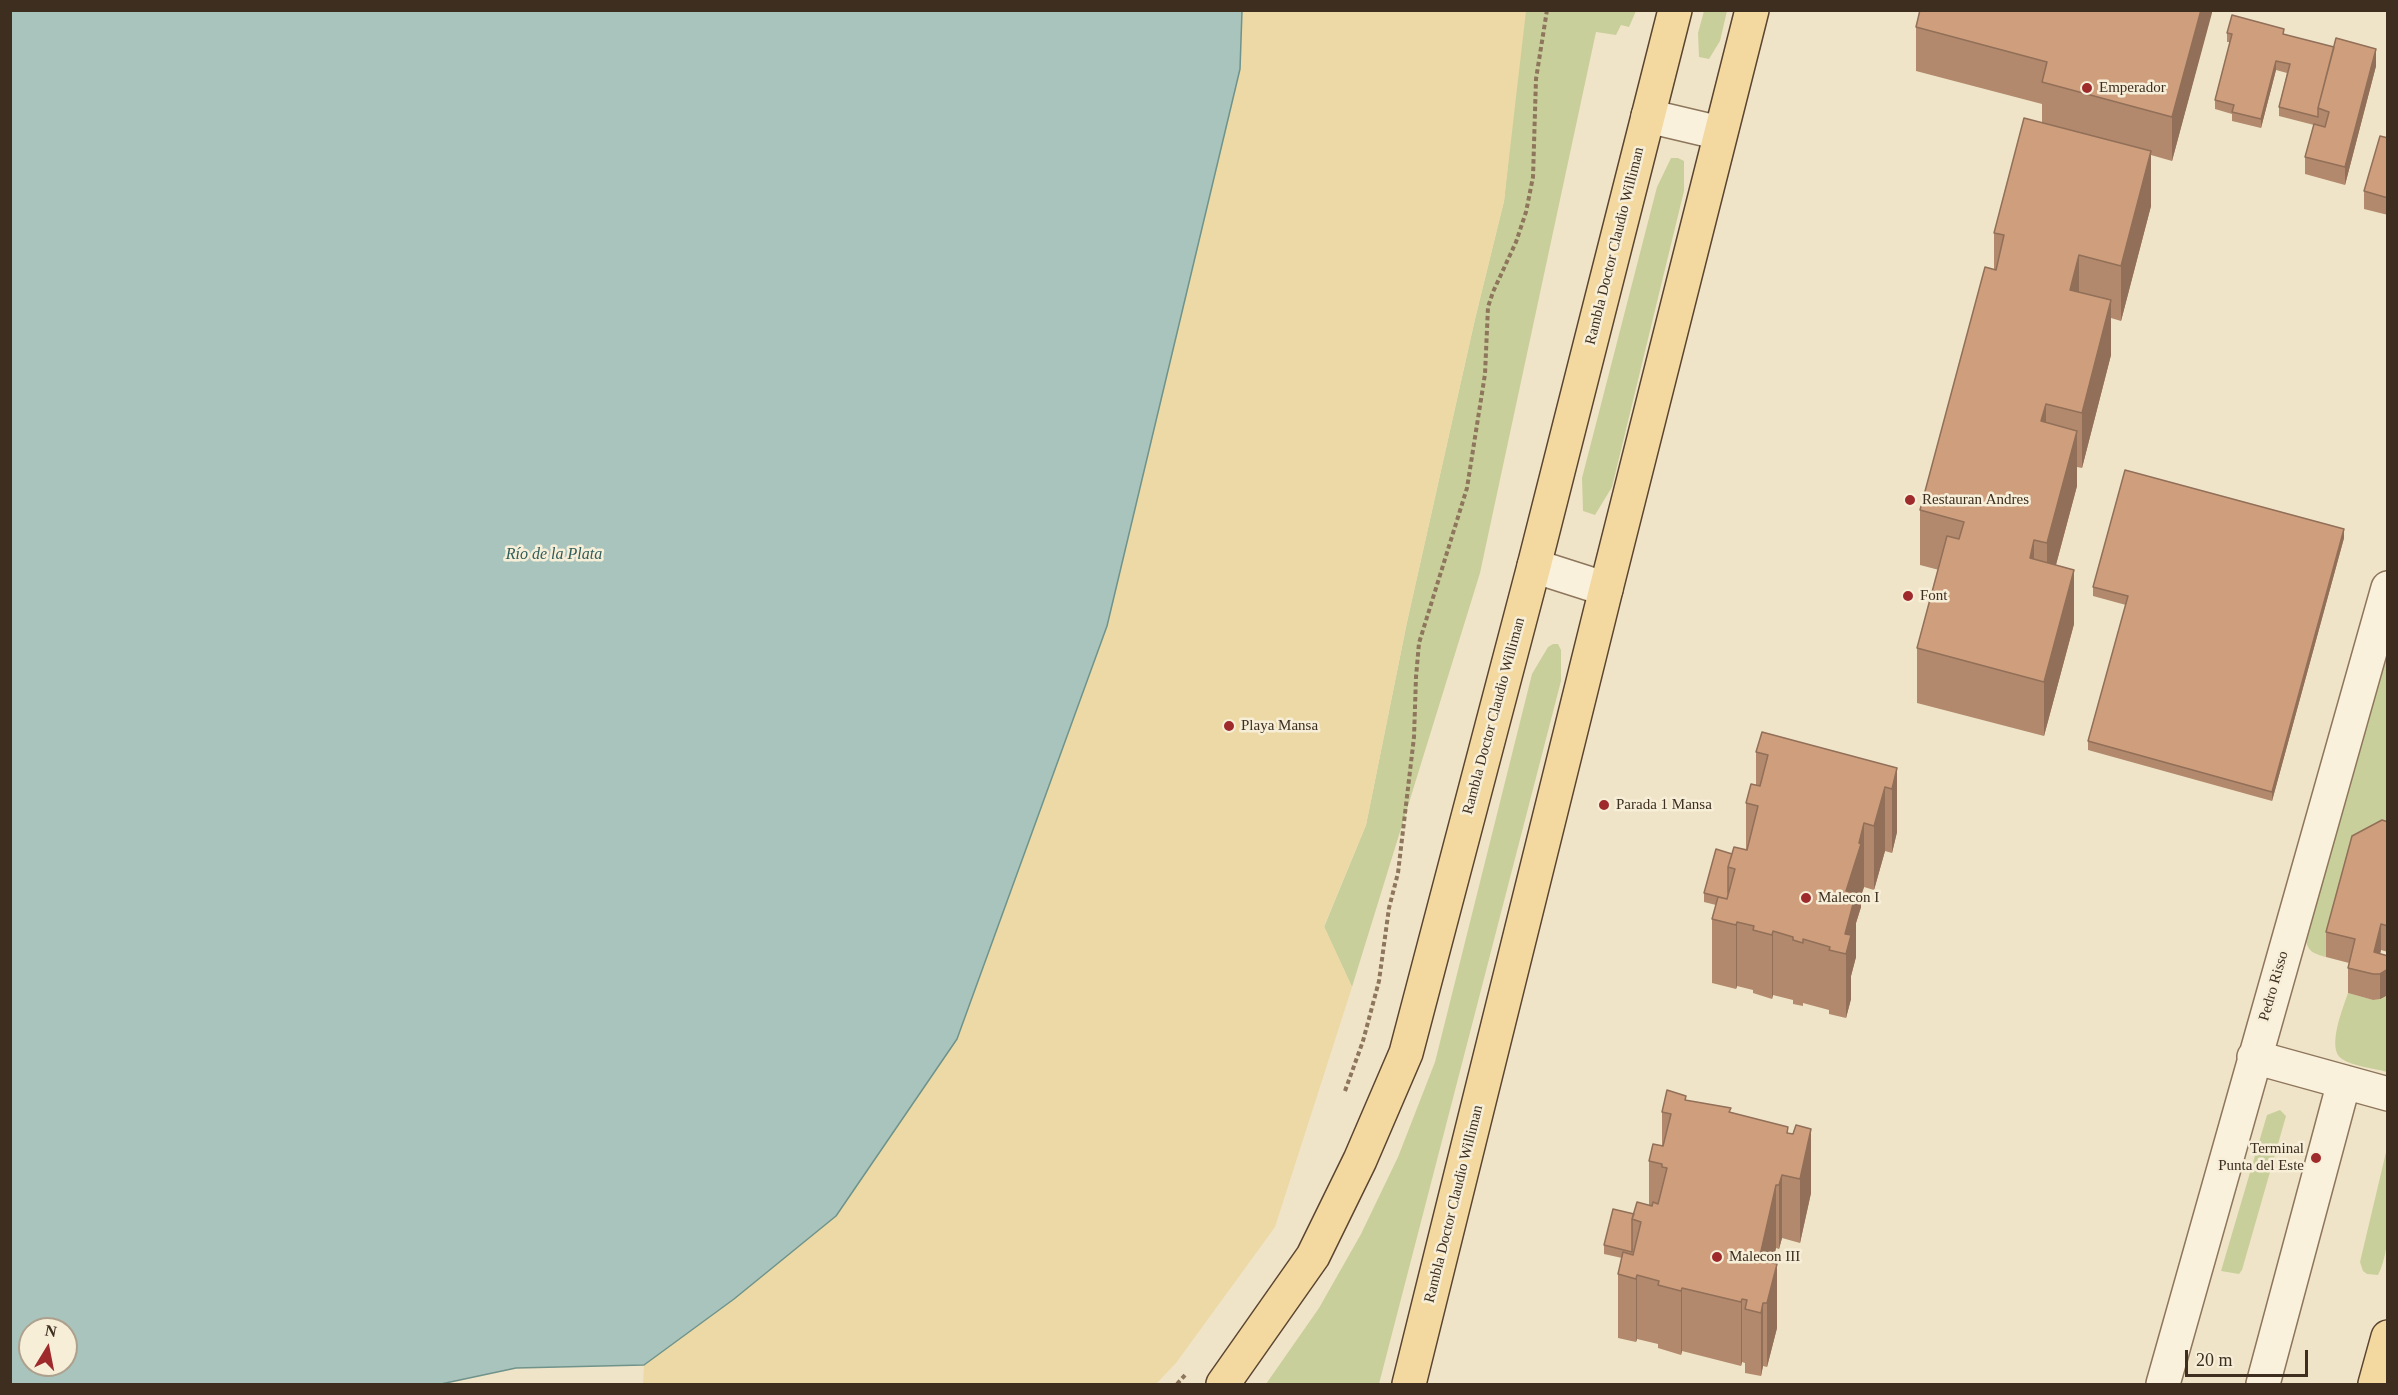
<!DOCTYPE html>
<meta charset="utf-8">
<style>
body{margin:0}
#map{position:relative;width:2398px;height:1395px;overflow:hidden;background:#f0e4c8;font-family:"Times New Roman",serif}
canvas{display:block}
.frame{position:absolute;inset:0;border:12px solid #3d2e20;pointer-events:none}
.north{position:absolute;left:18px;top:1317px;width:60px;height:60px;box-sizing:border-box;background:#f7eed8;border:2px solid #ada18e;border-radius:50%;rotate:10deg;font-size:16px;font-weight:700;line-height:24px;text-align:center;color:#3d2e20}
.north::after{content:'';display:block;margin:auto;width:21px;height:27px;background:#9e2a2b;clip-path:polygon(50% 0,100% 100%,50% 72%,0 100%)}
.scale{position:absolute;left:2185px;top:1350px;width:123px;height:27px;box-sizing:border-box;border:3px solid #3d2e20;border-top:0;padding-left:8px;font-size:18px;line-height:21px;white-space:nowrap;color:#3d2e20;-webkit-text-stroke:4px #f7eed8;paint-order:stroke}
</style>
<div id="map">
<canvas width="2398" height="1395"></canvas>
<div class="frame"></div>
<div class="north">N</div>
<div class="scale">20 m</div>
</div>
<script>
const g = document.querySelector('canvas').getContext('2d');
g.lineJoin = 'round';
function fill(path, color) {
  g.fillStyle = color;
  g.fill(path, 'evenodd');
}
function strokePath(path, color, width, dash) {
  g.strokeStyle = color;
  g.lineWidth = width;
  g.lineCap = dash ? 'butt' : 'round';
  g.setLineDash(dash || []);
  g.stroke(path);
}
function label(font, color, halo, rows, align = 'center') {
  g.font = font + ' "Times New Roman",serif';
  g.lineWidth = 5;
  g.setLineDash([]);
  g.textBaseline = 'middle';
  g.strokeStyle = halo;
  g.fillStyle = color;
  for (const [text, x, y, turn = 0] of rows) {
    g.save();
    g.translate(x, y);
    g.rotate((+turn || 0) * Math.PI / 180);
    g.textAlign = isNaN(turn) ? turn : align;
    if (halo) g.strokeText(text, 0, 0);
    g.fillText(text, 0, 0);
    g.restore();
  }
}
const green = new Path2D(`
 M1524 11H1636L1629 27 1621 25 1616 35 1596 32 1480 573 1352 987 1324 927 1366 825 1407 622 1475 319 1504 201Z
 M1704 11H1727L1720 41 1709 59 1699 57 1698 33Z
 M1671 158H1678L1684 161V191L1612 487 1595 515 1583 511 1582 478 1657 187Z
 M1553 644H1558L1561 650V681L1379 1384H1266L1319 1308 1361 1234 1398 1157 1435 1062 1532 674 1548 647Z
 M2387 652V846L2352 861 2326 957C2314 954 2306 951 2306 937Z
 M2348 993 2373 1000 2387 996V1072C2374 1068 2354 1067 2342 1059 2326 1049 2343 1008 2348 993Z
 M2280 1110 2286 1116 2242 1270 2239 1274 2221 1271 2267 1115Z
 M2387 1148C2388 1182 2394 1246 2378 1275L2367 1274 2363 1271 2360 1262Z`);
const sand = new Path2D(`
 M1242 11H1526L1504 201 1475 319 1407 622 1366 825 1324 926 1352 987 1275 1227 1176 1363 1156 1384H643L644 1365 734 1299 957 1039 1107 626 1239 69Z`);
const water = new Path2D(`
 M10 11H1242L1240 69 1107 626 957 1039 836 1216 734 1299 644 1365 516 1368 441 1384H11ZM30 1329H66V1365H30Z`);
const path = new Path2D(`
 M1345 1091 1363 1041 1379 981 1389 908 1398 873 1414 737 1416 677 1419 643 1467 488 1485 374 1488 307 1493 292 1516 242 1526 212 1533 177 1536 79 1547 10
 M1177 1384 1186 1374`);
const minor = new Path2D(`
 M1648 116 1720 133
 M1534 566 1606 589
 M2254 1057 2388 1094
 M2163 1384 2388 588
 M2263 1384 2344 1082`);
const major = new Path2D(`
 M1223 1384 1313 1256 1360 1160 1406 1053 1534 566 1675 10
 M1409 1384 1606 589 1752 10
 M2375 1384 2388 1337`);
const wall = new Path2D(`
 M2212 10 2172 161 2151 155V206L2121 321 2111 318V355L2082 468 2077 467V486L2056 565 2074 624 2044 736 1917 703V648L1939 570 1920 565V510L1994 269V233L2042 122V104L1916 71V27Z
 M2227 33 2284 34 2376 66 2345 185 2305 174V157L2314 125 2279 116V107L2287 73 2276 70 2261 128 2232 121V114L2215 109V100L2230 42H2227Z
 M2388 138V215L2364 209V191Z
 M2344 538 2272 801 2088 750V741L2126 605 2093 596V587Z
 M1756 752 1897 768V832L1892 853 1885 851 1874 890 1864 887 1861 896V907L1856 923V957L1851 976V999L1846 1018 1829 1014V1010L1803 1003V1006L1793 1004V1000L1773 995 1772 999 1753 993V990L1737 986 1736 989 1712 983V919L1716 905 1704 902V893L1732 854 1746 850V803L1756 786Z
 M2388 822V952L2381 950 2380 954 2388 956V995L2380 999 2373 1000 2348 993V968L2349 963 2326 957V932Z
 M1686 1100 1731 1112 1788 1133 1811 1193 1800 1243 1782 1238 1779 1249 1776 1248 1772 1263 1777 1328 1767 1367 1763 1366 1761 1376 1745 1373V1363L1742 1362 1741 1366 1682 1351 1681 1355 1658 1348V1344L1637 1339 1636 1342 1618 1338V1274L1622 1258 1604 1254V1245L1634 1214 1649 1205V1161L1662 1146V1112Z`);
const shadedWall = new Path2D(`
 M2201 10H2212V13L2172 161V117Z
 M2376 49V66L2345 185V167Z
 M2276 61V70L2261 128V119Z
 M2151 151V206L2121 321V266Z
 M2079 255V310L2070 290Z
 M2111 300V355L2082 468V413Z
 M2046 404V458L2041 421Z
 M2077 431V486L2047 598V543Z
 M2344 529V538L2272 801V792Z
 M2034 540V595L2030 558Z
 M2074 570V624L2044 736V682Z
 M1897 768V832L1892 853V789Z
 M1885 787V851L1874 890V826Z
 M1864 823V887L1861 896V907L1856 923V957L1851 976V999L1846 1018V954H1845L1846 891Z
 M1737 922V986L1736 989V925Z
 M2381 924V950L2375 974 2374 952Z
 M1773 931V995L1772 999V935Z
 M2388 969V995L2380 999V974Z
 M1811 1129V1193L1800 1243V1179Z
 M1782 1175V1238L1779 1249V1185Z
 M1776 1185V1248L1762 1306 1763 1303V1366L1761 1376V1313L1759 1260Z
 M1777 1264V1328L1767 1367V1303Z
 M1637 1275V1339L1636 1342V1279Z
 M1682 1288V1351L1681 1355V1291Z
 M1742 1299V1362L1741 1366V1302Z`);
const building = new Path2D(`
 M1920 10H2201L2172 117 2042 82 2047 62 1916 27Z
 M2232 15 2284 29 2283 34 2334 47 2318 108V117L2279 107 2290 64 2276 61 2261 119 2232 112 2234 105 2215 100 2232 34 2227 33Z
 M2336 38 2376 49 2345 167 2305 157 2314 124 2325 127 2329 112 2318 108Z
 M2024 118 2151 151 2121 266 2079 255 2070 290 2111 300 2082 413 2046 404 2041 421 2077 431 2047 543 2034 540 2030 558 2074 570 2044 682 1917 648 1947 536 1959 539 1964 522 1920 510 1985 267 1996 270 2004 235 1994 233Z
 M2380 136 2388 138V198L2364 191Z
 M2125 470 2344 529 2272 792 2088 741 2128 596 2093 587Z
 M1762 732 1897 768 1892 789 1885 787 1874 826 1864 823 1859 843 1861 844 1846 891 1856 893 1845 934 1851 935 1846 954 1829 950 1830 947 1803 939V943L1793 940V937L1773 931 1772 935 1753 930 1754 926 1737 922 1736 925 1712 919 1718 897 1727 899 1735 869 1728 867 1734 847 1747 850 1758 806 1746 803 1751 784 1760 786 1768 755 1756 752Z
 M2382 820 2388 822V926L2381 924 2374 952 2388 956V969L2380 974H2373L2348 968 2355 939 2326 932 2352 836Z
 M1716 849 1732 854 1728 867V895L1727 899 1704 893Z
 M1667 1090 1686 1096 1685 1100 1731 1108 1729 1112 1788 1127 1787 1133 1793 1134 1796 1125 1811 1129 1800 1179 1782 1175 1779 1185H1776L1759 1260 1777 1264 1767 1303H1763L1761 1313 1745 1309 1747 1300 1742 1299 1741 1302 1682 1288 1681 1291 1658 1285 1659 1281 1637 1275 1636 1279 1618 1274 1623 1252 1633 1255 1641 1222 1632 1219 1637 1202 1652 1206 1653 1202 1658 1204 1667 1168 1662 1167V1164L1649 1161 1653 1144 1663 1146 1671 1114 1662 1112Z
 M1613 1209 1634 1214 1632 1219V1252L1604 1245Z`);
const markers = [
 [2087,88,6,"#9e2a2b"],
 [1910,500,6,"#9e2a2b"],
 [1908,596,6,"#9e2a2b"],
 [1229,726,6,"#9e2a2b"],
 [1604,805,6,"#9e2a2b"],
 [1806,898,6,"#9e2a2b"],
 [2316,1158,6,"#9e2a2b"],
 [1717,1257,6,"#9e2a2b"]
];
const poiNames = [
 ["Emperador",2099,88],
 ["Restauran Andres",1922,500],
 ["Font",1920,596],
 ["Playa Mansa",1241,726],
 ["Parada 1 Mansa",1616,805],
 ["Malecon I",1818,898],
 ["Terminal",2304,1149,"right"],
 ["Punta del Este",2304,1166,"right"],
 ["Malecon III",1729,1257]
];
const streetNames = [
 ["Rambla Doctor Claudio Williman",1615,246,-76],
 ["Rambla Doctor Claudio Williman",1494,716,-75],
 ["Pedro Risso",2274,986,-74],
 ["Rambla Doctor Claudio Williman",1454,1204,-76]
];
const waterNames = [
 ["Río de la Plata",554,555]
];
fill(green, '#c9cf9b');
fill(sand, '#ecd9a5');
fill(water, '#a9c4bc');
strokePath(water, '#6f938a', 1.5);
strokePath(minor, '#8d765c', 36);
strokePath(major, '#5b4430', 36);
strokePath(path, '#8d765c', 4, [4.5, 3]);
strokePath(minor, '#faf1dc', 33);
strokePath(major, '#f3d9a0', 33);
fill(wall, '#b2896c');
fill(shadedWall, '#916f58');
fill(building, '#cf9f7d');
strokePath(building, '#916f58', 1.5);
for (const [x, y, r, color] of markers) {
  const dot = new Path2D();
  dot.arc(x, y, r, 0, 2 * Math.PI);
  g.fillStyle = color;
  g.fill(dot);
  strokePath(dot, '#f7eed8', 2);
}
label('15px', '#3d2e20', '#f7eed8', poiNames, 'left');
label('15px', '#3d2e20', '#f7eed8', streetNames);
label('italic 16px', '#2f5d5a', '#f7eed8', waterNames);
</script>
